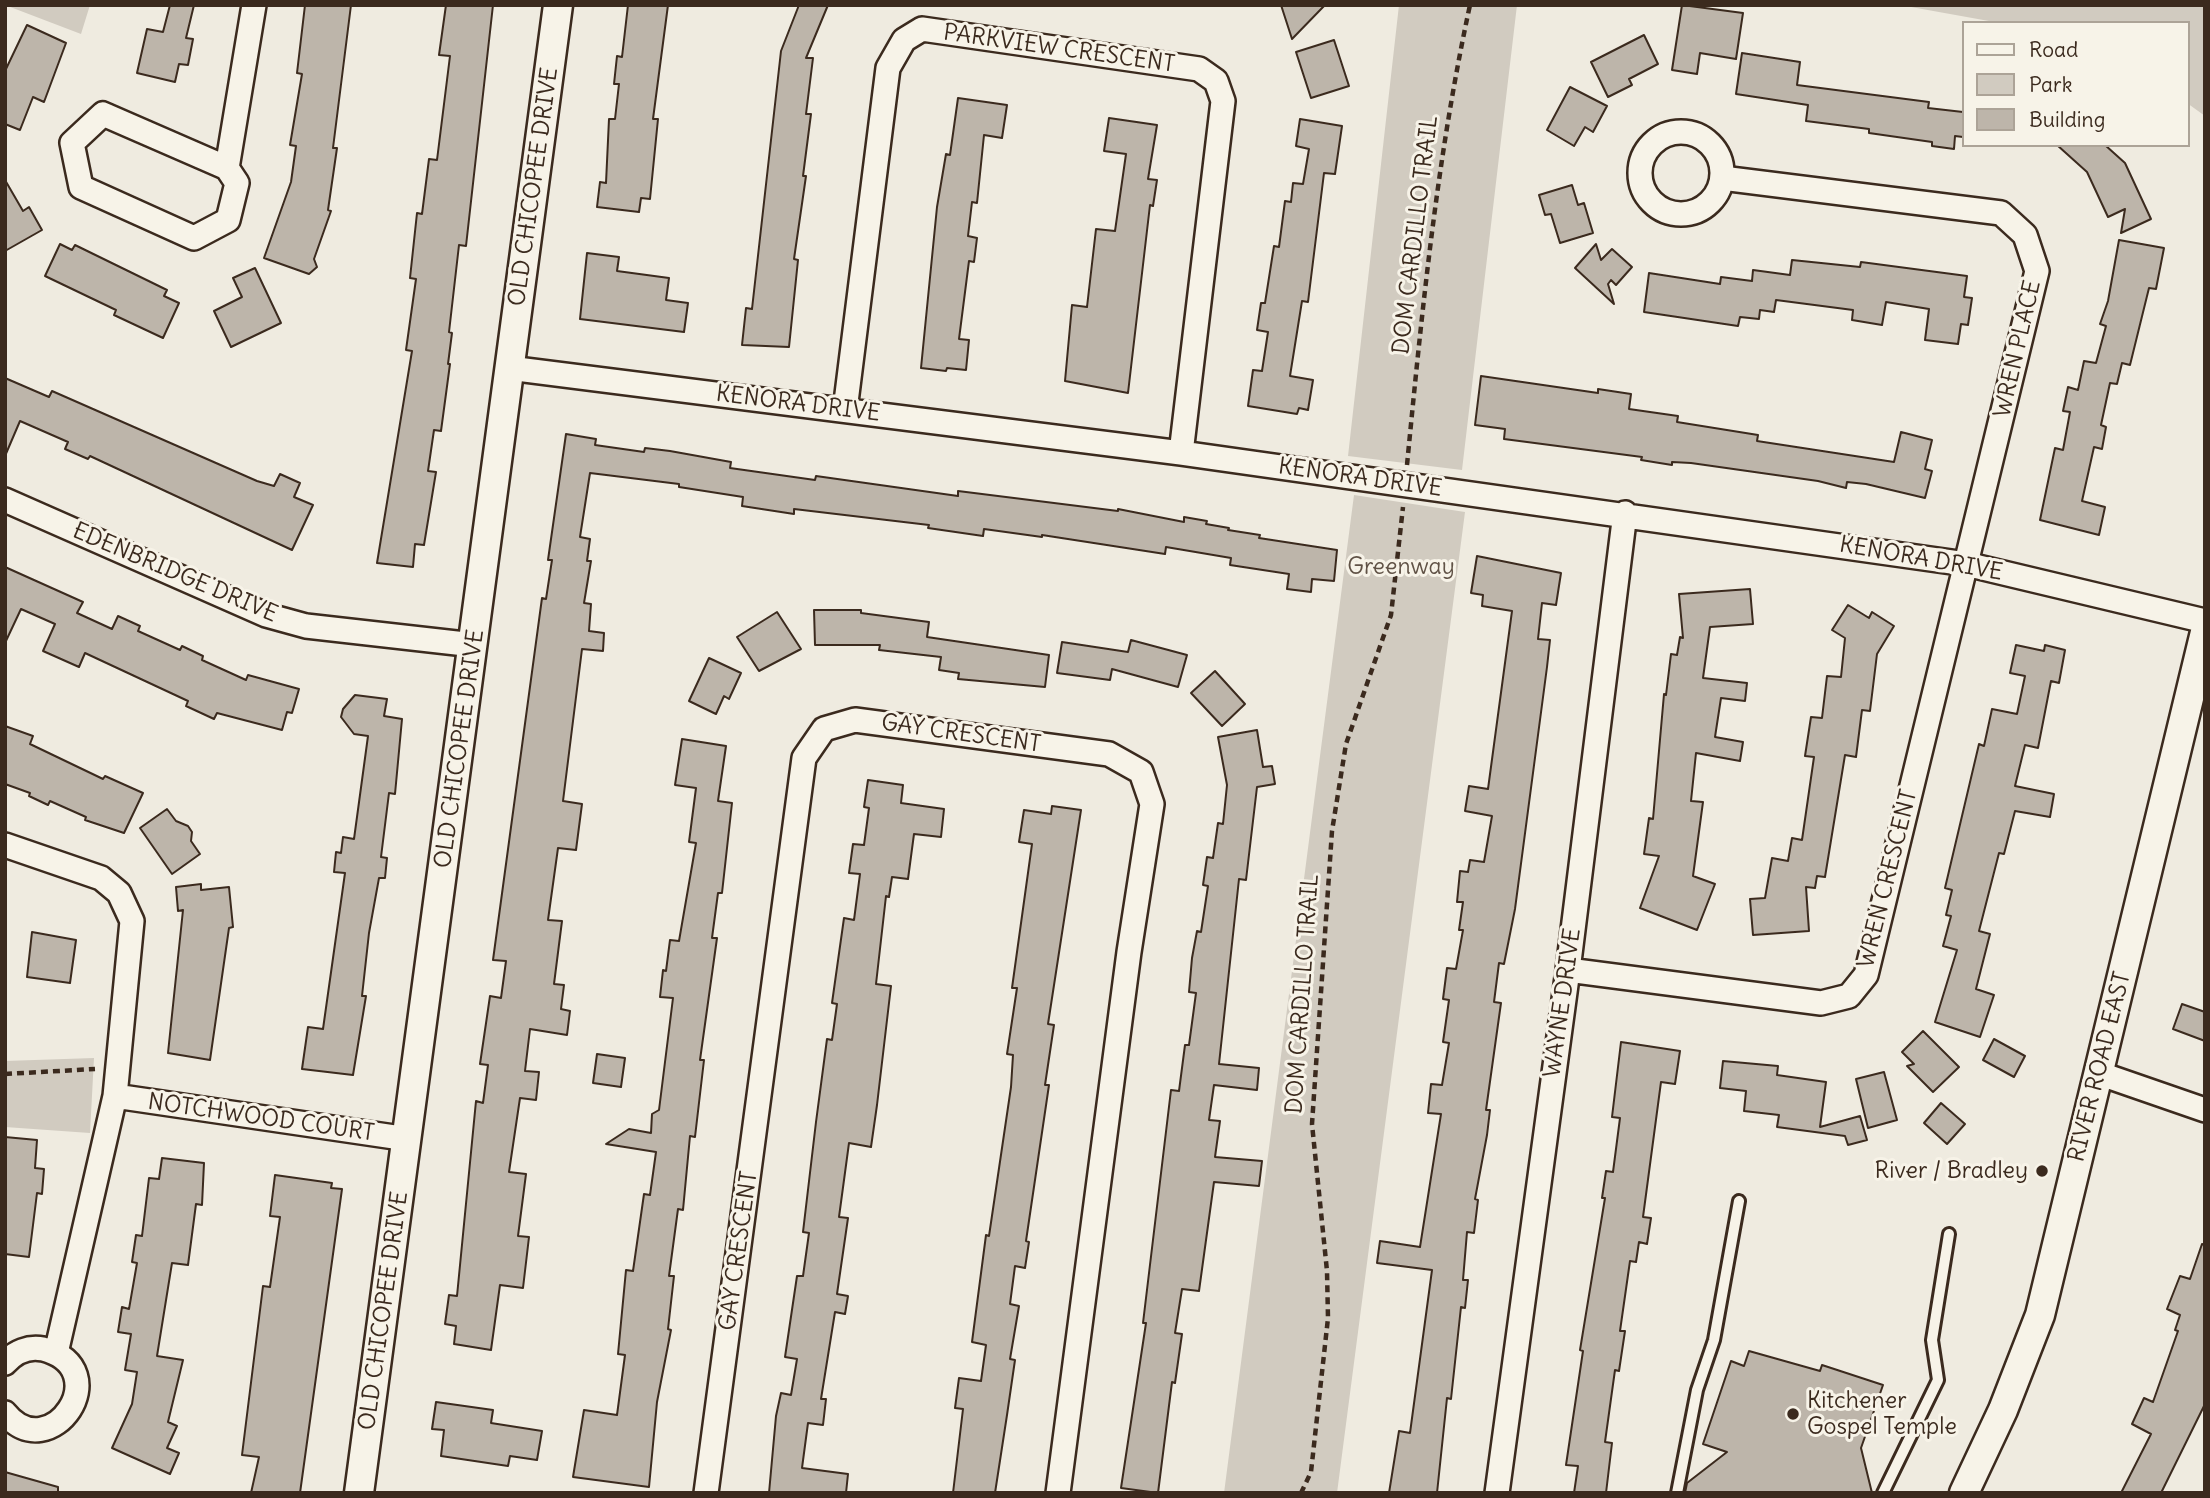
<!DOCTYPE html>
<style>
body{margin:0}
#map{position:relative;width:2210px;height:1498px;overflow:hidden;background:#efebe0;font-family:Delius,sans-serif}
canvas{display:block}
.frame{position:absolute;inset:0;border:7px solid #3b2a1e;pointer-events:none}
.legend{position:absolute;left:1962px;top:21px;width:228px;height:126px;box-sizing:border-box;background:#f7f3e8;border:2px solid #aca397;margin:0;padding:9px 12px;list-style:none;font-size:21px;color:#3b2a1e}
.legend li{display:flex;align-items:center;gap:14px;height:35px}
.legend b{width:35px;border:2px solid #aca397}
</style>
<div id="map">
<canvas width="2210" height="1498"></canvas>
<div class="frame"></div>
<ul class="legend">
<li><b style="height:9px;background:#f7f3e8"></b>Road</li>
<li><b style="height:19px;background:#d1cbc0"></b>Park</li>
<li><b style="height:19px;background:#bdb5aa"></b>Building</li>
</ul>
</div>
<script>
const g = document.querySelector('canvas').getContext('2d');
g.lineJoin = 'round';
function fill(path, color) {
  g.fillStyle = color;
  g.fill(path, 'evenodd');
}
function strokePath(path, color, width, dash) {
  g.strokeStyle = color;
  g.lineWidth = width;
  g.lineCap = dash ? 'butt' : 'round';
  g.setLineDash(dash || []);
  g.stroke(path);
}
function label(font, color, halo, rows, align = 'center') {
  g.font = font + ' Delius,sans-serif';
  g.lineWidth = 6;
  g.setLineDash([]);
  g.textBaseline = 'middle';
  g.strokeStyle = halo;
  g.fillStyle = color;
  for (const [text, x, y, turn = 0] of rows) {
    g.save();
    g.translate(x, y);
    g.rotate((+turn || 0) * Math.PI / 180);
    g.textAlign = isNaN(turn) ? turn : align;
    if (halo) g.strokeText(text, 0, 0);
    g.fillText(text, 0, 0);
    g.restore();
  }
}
const green = new Path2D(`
 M5 5H90L81 34Z
 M1399 5H1517L1462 470 1348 456Z
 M1900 5H2205V116L2187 103V23H2000Z
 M1354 495 1465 512 1337 1493H1224Z
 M94 1058 90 1133 5 1127V1061Z`);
const building = new Path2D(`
 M170 5H194L186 38 193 39 188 65 179 64 175 82 137 73 147 29 163 32Z
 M305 5H351L333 148H337L328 210 331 211 314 259 317 267 309 274 264 258 291 182 296 146 290 145 302 74 297 73Z
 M446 5H493L466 246 459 245 449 332 452 333 448 364H450L441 431 434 430 428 471 436 472 424 545 415 544 413 567 377 563 412 351 406 350 416 279 410 278 417 213 422 214 429 159 437 160 450 56 439 55Z
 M628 5H668L653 119H658L650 199 641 198 639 212 597 207 600 182 606 183 609 119H615L619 84H614L617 56 622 57Z
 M799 5H828L806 58H813L806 114H811L803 176H806L794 259 798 260 789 347 742 345 746 308 752 309 781 51Z
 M1281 5H1325L1292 39Z
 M1682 5 1743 13 1736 59 1700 53 1697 74 1672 70Z
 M27 25 66 43 44 102 33 97 20 130 5 124V71Z
 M1644 35 1658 64 1629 79 1632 85 1608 97 1591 62Z
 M1334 40 1349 86 1311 98 1296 52Z
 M1742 53 1800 62 1797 85 1929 102 1928 108 1963 112V137L1955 136 1954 149 1932 146V142L1869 133V129L1806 121 1808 105 1736 94Z
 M1570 87 1607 106 1593 132 1585 127 1574 146 1547 130Z
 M958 98 1007 105 1002 138 984 135 977 203 972 202 968 236 977 238 974 262 969 261 959 339 969 340 966 370 947 368 946 371 921 368 937 207 946 154 950 155Z
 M1109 118 1157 125 1148 179 1157 180 1153 206 1150 205 1128 393 1065 381 1072 305 1087 307 1096 229 1115 231 1126 154 1104 151Z
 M1300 119 1342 126 1335 174 1324 173 1308 302 1302 301 1290 376 1313 380 1308 410 1299 408 1297 414 1248 406 1253 370 1262 371 1268 332 1257 330 1261 303H1265L1274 246 1279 247 1285 201 1291 202 1293 183 1303 184 1309 149 1296 146Z
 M2057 145H2105L2125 163 2151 219 2121 233 2125 209 2108 217 2087 172Z
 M5 180 23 211 29 207 42 230 5 251Z
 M1572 185 1578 205 1584 203 1593 233 1560 243 1551 214 1545 215 1539 195Z
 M2119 240 2164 248 2156 289 2149 288 2130 365 2122 363 2117 384 2110 383 2101 425 2106 427 2102 449 2094 447 2082 501 2105 507 2099 535 2040 520 2055 448 2063 450 2070 412 2063 411 2068 387 2078 390 2084 361 2096 363 2106 326 2100 324 2108 301Z
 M60 244 72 250 75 245 167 290 164 296 179 303 163 338 114 315 116 310 45 276Z
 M1596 244 1601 260 1612 249 1632 267 1616 285 1611 280 1608 284 1614 304 1575 268Z
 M587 253 619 257 617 271 669 278 666 300 688 303 684 332 580 319Z
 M1792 260 1860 267 1861 262 1967 276 1964 297 1972 298 1968 325 1961 324 1958 344 1925 340 1929 309 1886 302 1882 325 1852 320 1853 310 1776 300 1774 312 1760 310 1759 319 1740 317 1738 326 1644 312 1649 273 1720 284 1721 277 1752 281 1753 270 1790 275Z
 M255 268 281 323 231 347 214 311 242 297 233 278Z
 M1481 376 1598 393V389L1631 394 1629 409 1678 416 1677 422 1758 435 1757 441 1894 462 1901 432 1932 440 1925 469 1932 471 1925 498 1866 484 1847 482 1846 488 1818 481 1691 463 1672 462V465L1641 460 1642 457 1504 439 1505 429 1475 425Z
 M5 378 49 397 52 391 257 481 274 486 280 474 300 483 294 497 313 505 292 550 90 456 88 459 65 449 68 442 20 421 5 456Z
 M566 434 596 439 595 445 644 452 645 448 670 451 731 462 730 468 815 480 816 476 958 496V491L1118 511V509L1184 522V517L1207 521 1206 524 1229 528 1228 530 1260 535 1259 538 1337 550 1334 581 1312 579 1311 592 1287 589 1289 574 1230 565 1231 558 1166 547 1165 554 1042 535V537L984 529 983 536 928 528 929 525 794 509V514L742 506 743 497 679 487V484L590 473 580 537 590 539 587 561H591L584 603 591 604 589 631 604 633 603 651 582 649 563 801 582 804 576 850 558 848 548 920 562 921 554 984 564 985 561 1009 570 1011 567 1035 530 1029 525 1071 539 1072 536 1100 520 1098 509 1172 526 1174 518 1236 529 1237 523 1288 500 1285 491 1350 454 1344 456 1326 445 1324 449 1295 457 1296 476 1101 483 1103 488 1065 480 1064 490 996 501 998 506 961 493 960 542 598 546 599 552 560H548Z
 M1477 556 1561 573 1556 605 1542 603 1538 639 1550 640 1547 667 1515 909 1504 964 1499 963 1494 1002 1501 1003 1486 1110H1490L1487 1135 1475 1199 1478 1200 1474 1233 1467 1232 1463 1280H1468L1465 1308 1461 1307 1451 1399 1447 1398 1437 1493H1389L1399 1431 1410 1433 1432 1270 1377 1263 1380 1241 1420 1247 1441 1114 1428 1113 1431 1084 1442 1085 1449 1043 1443 1042 1449 1000 1443 999 1447 968 1456 969 1463 930H1459L1463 902H1457L1460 871 1468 872 1470 860 1484 862 1492 816 1465 811 1469 786 1488 789 1512 611 1482 606 1483 595 1471 593Z
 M5 567 83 602 77 613 112 629 118 616 140 626 138 631 180 650 182 646 203 656 202 660 246 680 248 675 299 689 292 713 287 712 282 730 217 713 214 719 186 706 188 701 85 653 79 667 43 651 55 624 21 609 5 643Z
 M1750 589 1753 624 1710 627 1703 678 1747 683 1745 701 1721 698 1715 737 1743 742 1740 761 1696 753 1691 801 1703 802 1693 876 1715 884 1697 930 1640 908 1659 856 1644 854 1649 818 1653 819 1664 694 1666 695 1671 654 1677 655 1680 637 1683 638 1679 594Z
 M1848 605 1869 618 1872 612 1894 626 1877 654 1870 711 1862 710 1856 757 1845 755 1825 877 1817 876 1815 888 1806 887 1809 931 1753 935 1750 899 1765 898 1772 858 1788 861 1792 838 1802 840 1814 757 1805 756 1811 717 1822 718 1827 676 1841 677 1845 638 1832 630Z
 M814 610H861V613L929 622 927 637 1049 655 1045 687 958 679 959 673 939 670 941 657 879 650 880 645H815Z
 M777 612 801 649 759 671 737 637Z
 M1131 640 1187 655 1178 687 1112 669 1110 680 1057 673 1062 642 1128 652Z
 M2016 645 2044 651 2045 645 2065 650 2059 683 2051 681 2038 748 2025 745 2015 786 2054 794 2050 817 2015 811 2004 854 1999 853 1979 931 1990 934 1976 989 1994 995 1980 1037 1935 1022 1957 950 1943 946 1951 916 1946 915 1952 890 1945 888 1979 744 1984 746 1992 709 2017 714 2025 676 2010 673Z
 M709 658 741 673 729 699 724 696 716 714 689 701Z
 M1215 671 1245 704 1222 726 1191 693Z
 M355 695 387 699 384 716 402 719 395 794 389 793 381 857 387 858 385 878H379L369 933 362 996H366L353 1075 302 1069 308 1027 323 1029 345 873 334 872 336 852 341 853 343 837 354 839 368 736 354 734 341 717 343 709Z
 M5 726 33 736 30 744 103 779 105 776 143 793 124 833 85 820 86 817 50 801 48 805 29 796 30 793 5 784Z
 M1257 730 1263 767 1272 766 1275 784 1257 787 1246 880 1239 879 1219 1064 1259 1068 1257 1090 1214 1085 1209 1120 1220 1121 1215 1157 1262 1161 1259 1186 1214 1182 1199 1291 1182 1289 1175 1333 1182 1334 1175 1383 1172 1382 1158 1493 1121 1488 1146 1323H1143L1171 1090 1179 1091 1185 1045H1189L1196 993 1189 992 1192 958 1197 931 1201 932 1208 886 1203 885 1207 857 1213 858 1218 823 1223 824 1227 785 1218 737Z
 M682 739 726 746 718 801 732 803 722 893H718L712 938H717L700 1060H704L695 1137 690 1136 683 1210 678 1209 669 1276H674L668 1329 671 1330 657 1402 649 1487 573 1477 584 1410 617 1415 625 1355 618 1354 626 1270 633 1271 644 1194 650 1195 656 1152 606 1144 629 1129 651 1133 652 1114 659 1110 673 998 660 997 663 970 666 971 670 940 679 941 696 843 689 842 696 788 675 785Z
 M868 780 903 785 901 803 944 809 941 837 914 834 908 879 892 877 889 897 886 896 876 984 891 986 877 1105 871 1147 849 1143 839 1217 848 1218 837 1294 848 1296 845 1314 835 1312 821 1399H826L823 1425 808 1423 802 1468 848 1474 846 1493H769L776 1416 781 1393 791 1395 797 1359 785 1357 797 1276H803L809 1233 803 1232 816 1122 827 1039 832 1040 837 1004 832 1003 844 918 854 920 860 874 849 873 853 844 864 845 869 808 864 807Z
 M1052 806 1081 810 1048 1024 1054 1025 1045 1085H1049L1026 1241 1029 1242 1025 1268 1015 1266 1010 1304 1019 1306 1010 1359 1015 1360 1007 1415 995 1493H953L963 1409 955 1408 959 1378 981 1381 986 1345 972 1342 986 1235 989 1236 1011 1087 1013 1055 1007 1054 1017 988H1012L1032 844 1019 842 1024 810 1051 814Z
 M167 809 176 821 188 826 192 832 191 841 200 854 172 874 140 828Z
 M201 884V890L229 887 233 927 229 928 210 1060 168 1053 183 910 178 911 176 887Z
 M32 932 76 940 70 983 27 977Z
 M2182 1004 2205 1012V1041L2173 1029Z
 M1923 1031 1959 1067 1933 1092 1907 1066 1914 1064 1902 1052Z
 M1994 1039 2025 1056 2014 1077 1983 1060Z
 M1621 1042 1680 1051 1675 1084 1661 1082 1643 1217 1651 1218 1647 1244 1639 1242 1636 1262 1630 1261 1620 1331H1625L1619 1371 1615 1370 1605 1442 1612 1443 1606 1493H1574L1578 1466 1566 1465 1583 1351 1580 1350 1605 1198H1602L1606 1171 1613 1172 1620 1118 1612 1117Z
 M597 1054 625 1058 621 1087 593 1083Z
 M1723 1061 1778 1066 1777 1075 1826 1082 1820 1127 1860 1116 1867 1140 1848 1145 1845 1136 1777 1127 1779 1115 1744 1111 1746 1091 1720 1088Z
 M1884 1072 1897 1120 1868 1128 1856 1079Z
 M1941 1103 1965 1124 1947 1144 1924 1123Z
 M5 1137 37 1140 35 1168 44 1169 42 1194 37 1193 29 1257 5 1254Z
 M162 1158 204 1163 202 1205 196 1204 188 1265 172 1263 157 1356 183 1360 168 1422 177 1426 167 1448 179 1453 170 1474 112 1448 132 1404 137 1372 125 1370 131 1334 118 1332 122 1307 129 1309 137 1263 132 1262 136 1235 142 1236 149 1178 159 1179Z
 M275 1175 332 1183 331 1188 342 1189 300 1493H251L259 1457 242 1455 263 1286 270 1287 280 1217 270 1216Z
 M2202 1244 2205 1245V1404L2161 1493H2121L2151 1434 2132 1424 2144 1398 2153 1402 2178 1331 2175 1330 2180 1315 2167 1309 2180 1276 2190 1279Z
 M1749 1351 1820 1371 1822 1365 1883 1385 1861 1448 1872 1493H1685L1687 1483 1727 1452 1703 1444 1731 1361 1744 1366Z
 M436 1402 493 1410 491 1423 542 1431 537 1460 510 1456 508 1466 441 1456 444 1430 432 1429Z
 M5 1472 58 1487V1493H5Z`);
const path = new Path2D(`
 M1407 465C1422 311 1437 157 1470 5
 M5 1074 95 1069
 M1301 1493 1311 1472 1328 1318 1327 1271 1312 1124 1332 831 1346 744 1391 615 1403 507`);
const service = new Path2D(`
 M1677 1493 1697 1390 1714 1340 1739 1201
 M1883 1493 1938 1380 1932 1340 1949 1234`);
const minor = new Path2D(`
 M1640 173a41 41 0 1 1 82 0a41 41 0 1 1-82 0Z
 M227 168 103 114 72 143 81 187 194 238 228 220 237 183 227 168 254 5
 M509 368 1181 453 1966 564 2205 621
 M845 410 888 68 904 40 922 29 1199 69 1216 81 1223 101 1181 453
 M5 500 266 615 306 626 474 645
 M5 845 101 878 119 893 132 921 115 1096 56 1353
 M1568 970 1821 1003 1849 996 1866 975 2037 271 2025 235 2001 213 1722 178
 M2098 1073 2205 1110
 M115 1096 408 1139
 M5 1363C15 1352 29 1346 43 1349 119 1369 50 1469 5 1413
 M706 1493 804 758 824 729 855 720 1109 754 1141 772 1152 804 1129 952 1058 1493
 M1497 1493 1568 970 1625 513`);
const tertiary = new Path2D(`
 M359 1493 558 5
 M1964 1493 2003 1410 2040 1315 2205 632`);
const markers = [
 [2042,1171,7,"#3b2a1e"],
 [1793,1414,7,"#3b2a1e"]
];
const streetNames = [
 ["PARKVIEW CRESCENT",1059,49,8],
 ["OLD CHICOPEE DRIVE",534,187,-82],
 ["DOM CARDILLO TRAIL",1416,235,-83],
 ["WREN PLACE",2018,349,-77],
 ["KENORA DRIVE",798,404,7],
 ["KENORA DRIVE",1360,478,8],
 ["KENORA DRIVE",1921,559,10],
 ["EDENBRIDGE DRIVE",175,573,23],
 ["GAY CRESCENT",961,734,8],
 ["OLD CHICOPEE DRIVE",460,749,-82],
 ["WREN CRESCENT",1888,879,-76],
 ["DOM CARDILLO TRAIL",1303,994,-86],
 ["WAYNE DRIVE",1563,1003,-82],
 ["RIVER ROAD EAST",2100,1067,-76],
 ["NOTCHWOOD COURT",261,1118,8],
 ["GAY CRESCENT",739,1251,-82],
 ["OLD CHICOPEE DRIVE",384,1311,-82]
];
const parkNames = [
 ["Greenway",1401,567]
];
const poiNames = [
 ["River / Bradley",2028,1171],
 ["Kitchener",1807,1401,"left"],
 ["Gospel Temple",1807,1427,"left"]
];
fill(green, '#d1cbc0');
fill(building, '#bdb5aa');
strokePath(building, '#3b2a1e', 2);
strokePath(service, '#3b2a1e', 16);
strokePath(minor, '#3b2a1e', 28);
strokePath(tertiary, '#3b2a1e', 33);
strokePath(path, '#3b2a1e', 4.5, [7, 5]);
strokePath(service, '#f7f3e8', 10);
strokePath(minor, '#f7f3e8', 23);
strokePath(tertiary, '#f7f3e8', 28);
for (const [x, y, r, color] of markers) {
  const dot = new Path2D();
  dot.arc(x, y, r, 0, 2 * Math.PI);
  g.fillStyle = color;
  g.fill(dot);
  strokePath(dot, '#f7f3e8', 2.5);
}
label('23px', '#3b2a1e', '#f7f3e8', streetNames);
label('23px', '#605246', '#f7f3e8', parkNames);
label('23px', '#3b2a1e', '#f7f3e8', poiNames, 'right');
</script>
